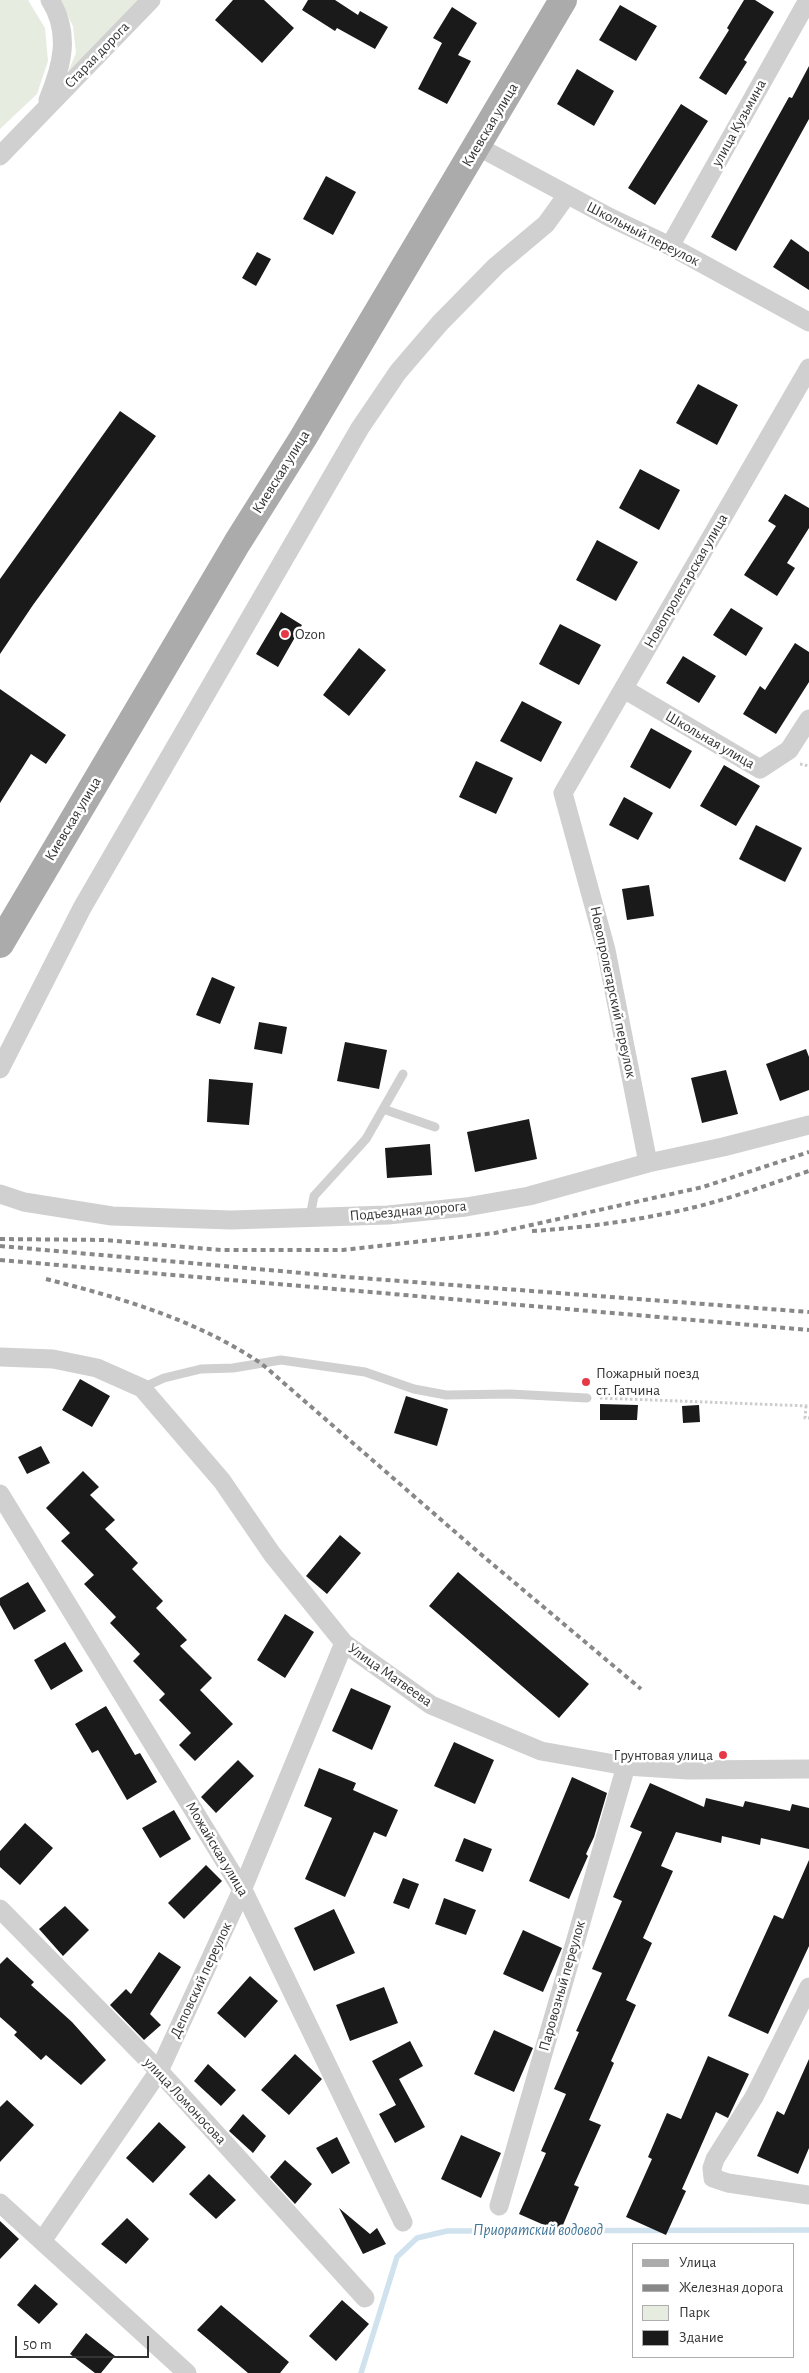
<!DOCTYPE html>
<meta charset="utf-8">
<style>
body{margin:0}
#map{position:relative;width:809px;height:2373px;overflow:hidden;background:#fff;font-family:"Alegreya Sans",sans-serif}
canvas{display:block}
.legend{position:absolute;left:632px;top:2243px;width:162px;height:115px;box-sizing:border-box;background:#fff;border:1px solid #adadad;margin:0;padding:6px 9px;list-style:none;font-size:15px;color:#333}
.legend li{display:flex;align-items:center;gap:10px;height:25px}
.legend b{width:25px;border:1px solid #adadad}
.scale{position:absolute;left:15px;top:2336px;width:134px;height:22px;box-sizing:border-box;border:2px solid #333;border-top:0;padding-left:6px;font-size:15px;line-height:18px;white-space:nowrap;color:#333;-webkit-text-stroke:4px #fff;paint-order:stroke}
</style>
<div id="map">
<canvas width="809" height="2373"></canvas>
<ul class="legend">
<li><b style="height:6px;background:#ababab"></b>Улица</li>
<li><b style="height:6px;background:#888"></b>Железная дорога</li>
<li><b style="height:14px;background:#e6ecdf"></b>Парк</li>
<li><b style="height:14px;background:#1a1a1a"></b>Здание</li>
</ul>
<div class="scale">50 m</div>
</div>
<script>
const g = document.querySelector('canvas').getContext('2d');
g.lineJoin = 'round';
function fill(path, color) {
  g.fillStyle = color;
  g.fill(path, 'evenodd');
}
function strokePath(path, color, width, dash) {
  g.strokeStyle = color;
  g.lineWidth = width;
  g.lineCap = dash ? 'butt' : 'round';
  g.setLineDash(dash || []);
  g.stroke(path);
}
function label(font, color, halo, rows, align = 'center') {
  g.font = font + ' "Alegreya Sans",sans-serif';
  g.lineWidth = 5;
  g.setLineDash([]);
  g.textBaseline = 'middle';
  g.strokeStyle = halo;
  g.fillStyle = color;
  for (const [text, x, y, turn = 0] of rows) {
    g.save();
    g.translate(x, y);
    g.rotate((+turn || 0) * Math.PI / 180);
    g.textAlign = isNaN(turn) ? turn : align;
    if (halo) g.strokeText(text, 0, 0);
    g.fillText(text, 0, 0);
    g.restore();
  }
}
const green = new Path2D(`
 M0 0H28L45 28 48 61 37 94 0 129Z
 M60 0H140L68 72 76 53 73 26Z`);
const stream = new Path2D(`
 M361 2373 397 2257 417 2238 447 2231 809 2230`);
const building = new Path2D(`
 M233 0H264L294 28 262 63 215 20Z
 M308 0H335L358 15 360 11 388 27 375 49 337 28 335 31 302 10Z
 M744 0H755L774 12 744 60 747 62 726 95 699 78 729 30 727 28Z
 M620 5 657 26 636 61 599 40Z
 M452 7 477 23 458 55 471 61 447 104 418 89 442 43 433 38Z
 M809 66V119L736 251 711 237 789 97 792 98Z
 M577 69 614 91 594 126 557 104Z
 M681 104 708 121 655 205 628 188Z
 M326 176 356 192 333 235 303 219Z
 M791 239 809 252V290L773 267Z
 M257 252 271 259 256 286 242 278Z
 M698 384 738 405 717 445 676 423Z
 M120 411 156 436 33 605 0 654V579Z
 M640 469 680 490 659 530 619 508Z
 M785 494 809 508V528L787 563 795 568 777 596 744 575 776 526 768 521Z
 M597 540 638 562 616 601 576 580Z
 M731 608 763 628 746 656 713 635Z
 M281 612 302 625 278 667 256 654Z
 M560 624 601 645 579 685 539 664Z
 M795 643 809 652V682L776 734 743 714 760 686 765 690Z
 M359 648 386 670 349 716 323 695Z
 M683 656 716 676 699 703 666 683Z
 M0 689 66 735 46 764 31 754 0 803Z
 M522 701 562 722 541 762 500 741Z
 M651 728 692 751 670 789 630 767Z
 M476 761 513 778 496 814 459 797Z
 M724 765 760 786 736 826 700 806Z
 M624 797 653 813 638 840 609 825Z
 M756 825 802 848 785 882 739 859Z
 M649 885 654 916 627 920 622 889Z
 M212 977 235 987 220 1024 196 1015Z
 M259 1022 287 1027 282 1054 254 1049Z
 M345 1042 387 1050 379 1089 337 1081Z
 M806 1049 809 1057V1090L780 1101 766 1064Z
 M726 1070 738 1114 702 1123 691 1078Z
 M209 1079 253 1083 249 1125 207 1122Z
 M529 1119 537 1159 475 1172 467 1132Z
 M430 1144 432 1175 387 1178 385 1148Z
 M80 1379 110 1396 92 1427 62 1410Z
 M406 1396 448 1409 437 1446 394 1433Z
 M600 1404 638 1405 637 1420H600Z
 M699 1405 700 1422 683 1423 682 1406Z
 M41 1446 50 1463 27 1474 18 1457Z
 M83 1471 99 1487 90 1495 115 1520 105 1529 138 1563 132 1569 163 1601 156 1608 187 1640 180 1646 212 1678 200 1690 233 1724 195 1761 179 1745 191 1733 159 1700 165 1694 133 1661 140 1654 110 1623 116 1617 84 1584 94 1575 61 1541 70 1533 46 1508Z
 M340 1535 361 1553 327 1594 306 1576Z
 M458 1572 589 1684 559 1718 429 1606Z
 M28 1582 46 1611 14 1630 0 1605V1598Z
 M285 1614 314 1632 285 1678 257 1660Z
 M65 1642 83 1671 51 1690 34 1660Z
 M351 1688 391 1706 372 1750 332 1731Z
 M106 1706 135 1755 140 1753 157 1782 127 1800 98 1750 92 1753 75 1724Z
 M454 1742 494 1760 475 1804 434 1786Z
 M238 1760 254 1776 216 1813 201 1797Z
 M319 1768 356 1783 353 1790 398 1810 386 1837 374 1832 345 1897 305 1879 332 1818 304 1806Z
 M572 1777 607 1793 594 1837 586 1854 588 1856 569 1899 529 1881Z
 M650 1783 704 1807 706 1798 743 1807 745 1801 790 1811 792 1804 809 1808V1849L761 1838 760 1845 722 1836 721 1843 676 1832 661 1866 673 1871 643 1938 652 1943 626 2000 636 2005 611 2061 614 2063 589 2120 601 2125 574 2185 579 2187 560 2232 519 2214 546 2153 541 2151 566 2094 554 2089 579 2032 576 2031 602 1973 592 1969 622 1901 613 1897 642 1832 630 1827Z
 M174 1810 191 1839 160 1858 142 1828Z
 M25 1823 53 1848 20 1885 0 1867V1851Z
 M464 1838 492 1849 483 1872 455 1861Z
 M809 1860V1946L768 2034 728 2016 774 1915 783 1919Z
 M206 1865 222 1881 184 1919 168 1903Z
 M403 1878 419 1884 409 1909 393 1903Z
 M444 1898 476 1910 466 1935 435 1924Z
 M65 1906 89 1930 63 1956 39 1929Z
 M334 1909 355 1953 314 1971 294 1928Z
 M523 1930 562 1948 543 1992 503 1974Z
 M159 1952 181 1967 150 2014 161 2025 144 2040 110 2005 126 1989 131 1994Z
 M7 1957 34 1982 31 1985 72 2022 106 2060 81 2085 46 2055 41 2060 14 2035 17 2032 0 2017V1964Z
 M250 1976 278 2001 245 2038 217 2013Z
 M384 1987 398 2023 350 2041 336 2005Z
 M494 2030 533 2048 514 2092 474 2074Z
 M410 2041 423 2066 399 2079 425 2127 395 2143 379 2114 396 2105 372 2061Z
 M295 2054 322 2079 289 2115 261 2090Z
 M708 2056 749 2074 728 2118 716 2112 682 2189 686 2191 666 2235 626 2217 652 2159 648 2157 667 2113 681 2119Z
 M809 2059V2148L798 2174 757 2156 777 2111 784 2115Z
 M208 2064 236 2090 221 2106 194 2081Z
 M7 2100 34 2125 0 2162V2107Z
 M243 2114 266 2136 253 2153 229 2131Z
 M159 2122 186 2147 153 2183 126 2158Z
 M461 2135 501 2153 481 2198 441 2179Z
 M337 2137 350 2163 332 2174 316 2148Z
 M285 2160 312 2184 295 2204 270 2177Z
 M209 2174 236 2200 216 2219 189 2194Z
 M339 2208 370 2234 377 2228 386 2244 363 2254Z
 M127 2218 149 2239 126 2264 101 2244Z
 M0 2221 19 2239 0 2259Z
 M35 2284 58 2304 39 2324 17 2305Z
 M342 2300 369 2324 336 2361 309 2336Z
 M221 2305 289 2362 280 2373H248L197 2330Z
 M86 2333 115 2356 101 2373H95L70 2354Z`);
const path = new Path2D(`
 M800 764 809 766
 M600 1398 809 1406
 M806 1406 805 1418H809`);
const lane = new Path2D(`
 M383 1109 435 1127
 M310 1217 314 1196 366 1139 403 1074
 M142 1388 164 1378 201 1369 233 1368 281 1360 365 1372 414 1389 446 1395 510 1394 587 1398`);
const street = new Path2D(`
 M48 100C62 66 71 33 50 0
 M477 146 609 217 670 246 809 322
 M0 156 151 0
 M670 246 808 0
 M624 689 760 769 789 750 809 719
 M0 1069 82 908 360 428 398 372 440 323 496 266 546 224 567 195
 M648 1163 606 950 563 793 809 368
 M0 1194 24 1202 112 1216 231 1220 388 1215 466 1207 529 1196 648 1163 723 1147 809 1125
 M0 1357 53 1359 97 1368 142 1388 222 1481 272 1554 344 1643 431 1705 541 1751 626 1766 688 1770 809 1769
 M0 1494 246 1896 403 2222
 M0 1909 159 2071 365 2298
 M809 1987 754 2097 715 2159 712 2168 713 2178 728 2183 809 2195
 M0 2203 187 2373
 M499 2206 626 1766
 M42 2241 159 2071 242 1890 344 1643`);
const primary = new Path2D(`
 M0 944 237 543 303 438 563 0`);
const rail = new Path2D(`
 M532 1231C579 1228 627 1222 673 1212 719 1203 764 1186 809 1171
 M0 1239 104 1240 221 1250H343L495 1233 703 1187 809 1152
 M0 1246 347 1277 809 1312
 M0 1260 809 1330
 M46 1279C122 1298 197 1320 262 1364L477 1551 641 1689`);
const markers = [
 [285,634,5,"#e63946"],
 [586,1382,5,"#e63946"],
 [723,1755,5,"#e63946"]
];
const streetNames = [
 ["Старая дорога",97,55,-46],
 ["улица Кузьмина",739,123,-61],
 ["Киевская улица",490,125,-59],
 ["Школьный переулок",643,234,27],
 ["Киевская улица",281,472,-58],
 ["Новопролетарская улица",686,581,-60],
 ["Школьная улица",710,740,30],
 ["Киевская улица",73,819,-59],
 ["Новопролетарский переулок",613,992,78],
 ["Подъездная дорога",408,1211,-5],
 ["Улица Матвеева",390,1675,35],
 ["Можайская улица",217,1849,59],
 ["Деповский переулок",201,1980,-65],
 ["Паровозный переулок",562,1986,-74],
 ["улица Ломоносова",185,2101,47]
];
const poiNames = [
 ["Ozon",295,634],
 ["Пожарный поезд",596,1373],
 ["ст. Гатчина",596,1390],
 ["Грунтовая улица",713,1755,"right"]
];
const waterNames = [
 ["Приоратский водовод",538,2230]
];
fill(green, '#e6ecdf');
strokePath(stream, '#cfe2ee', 5.5);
fill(building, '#1a1a1a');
strokePath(path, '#cdcdcd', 3, [2.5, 2.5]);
strokePath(lane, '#d0d0d0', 9);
strokePath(street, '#d0d0d0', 19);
strokePath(primary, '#ababab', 28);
strokePath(rail, '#888', 4, [5, 4]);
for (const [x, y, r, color] of markers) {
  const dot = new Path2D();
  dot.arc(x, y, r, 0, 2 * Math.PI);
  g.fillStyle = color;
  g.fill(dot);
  strokePath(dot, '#fff', 2);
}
label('15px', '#333', '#fff', streetNames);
label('15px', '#333', '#fff', poiNames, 'left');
label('italic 16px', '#3f7597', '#fff', waterNames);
</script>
